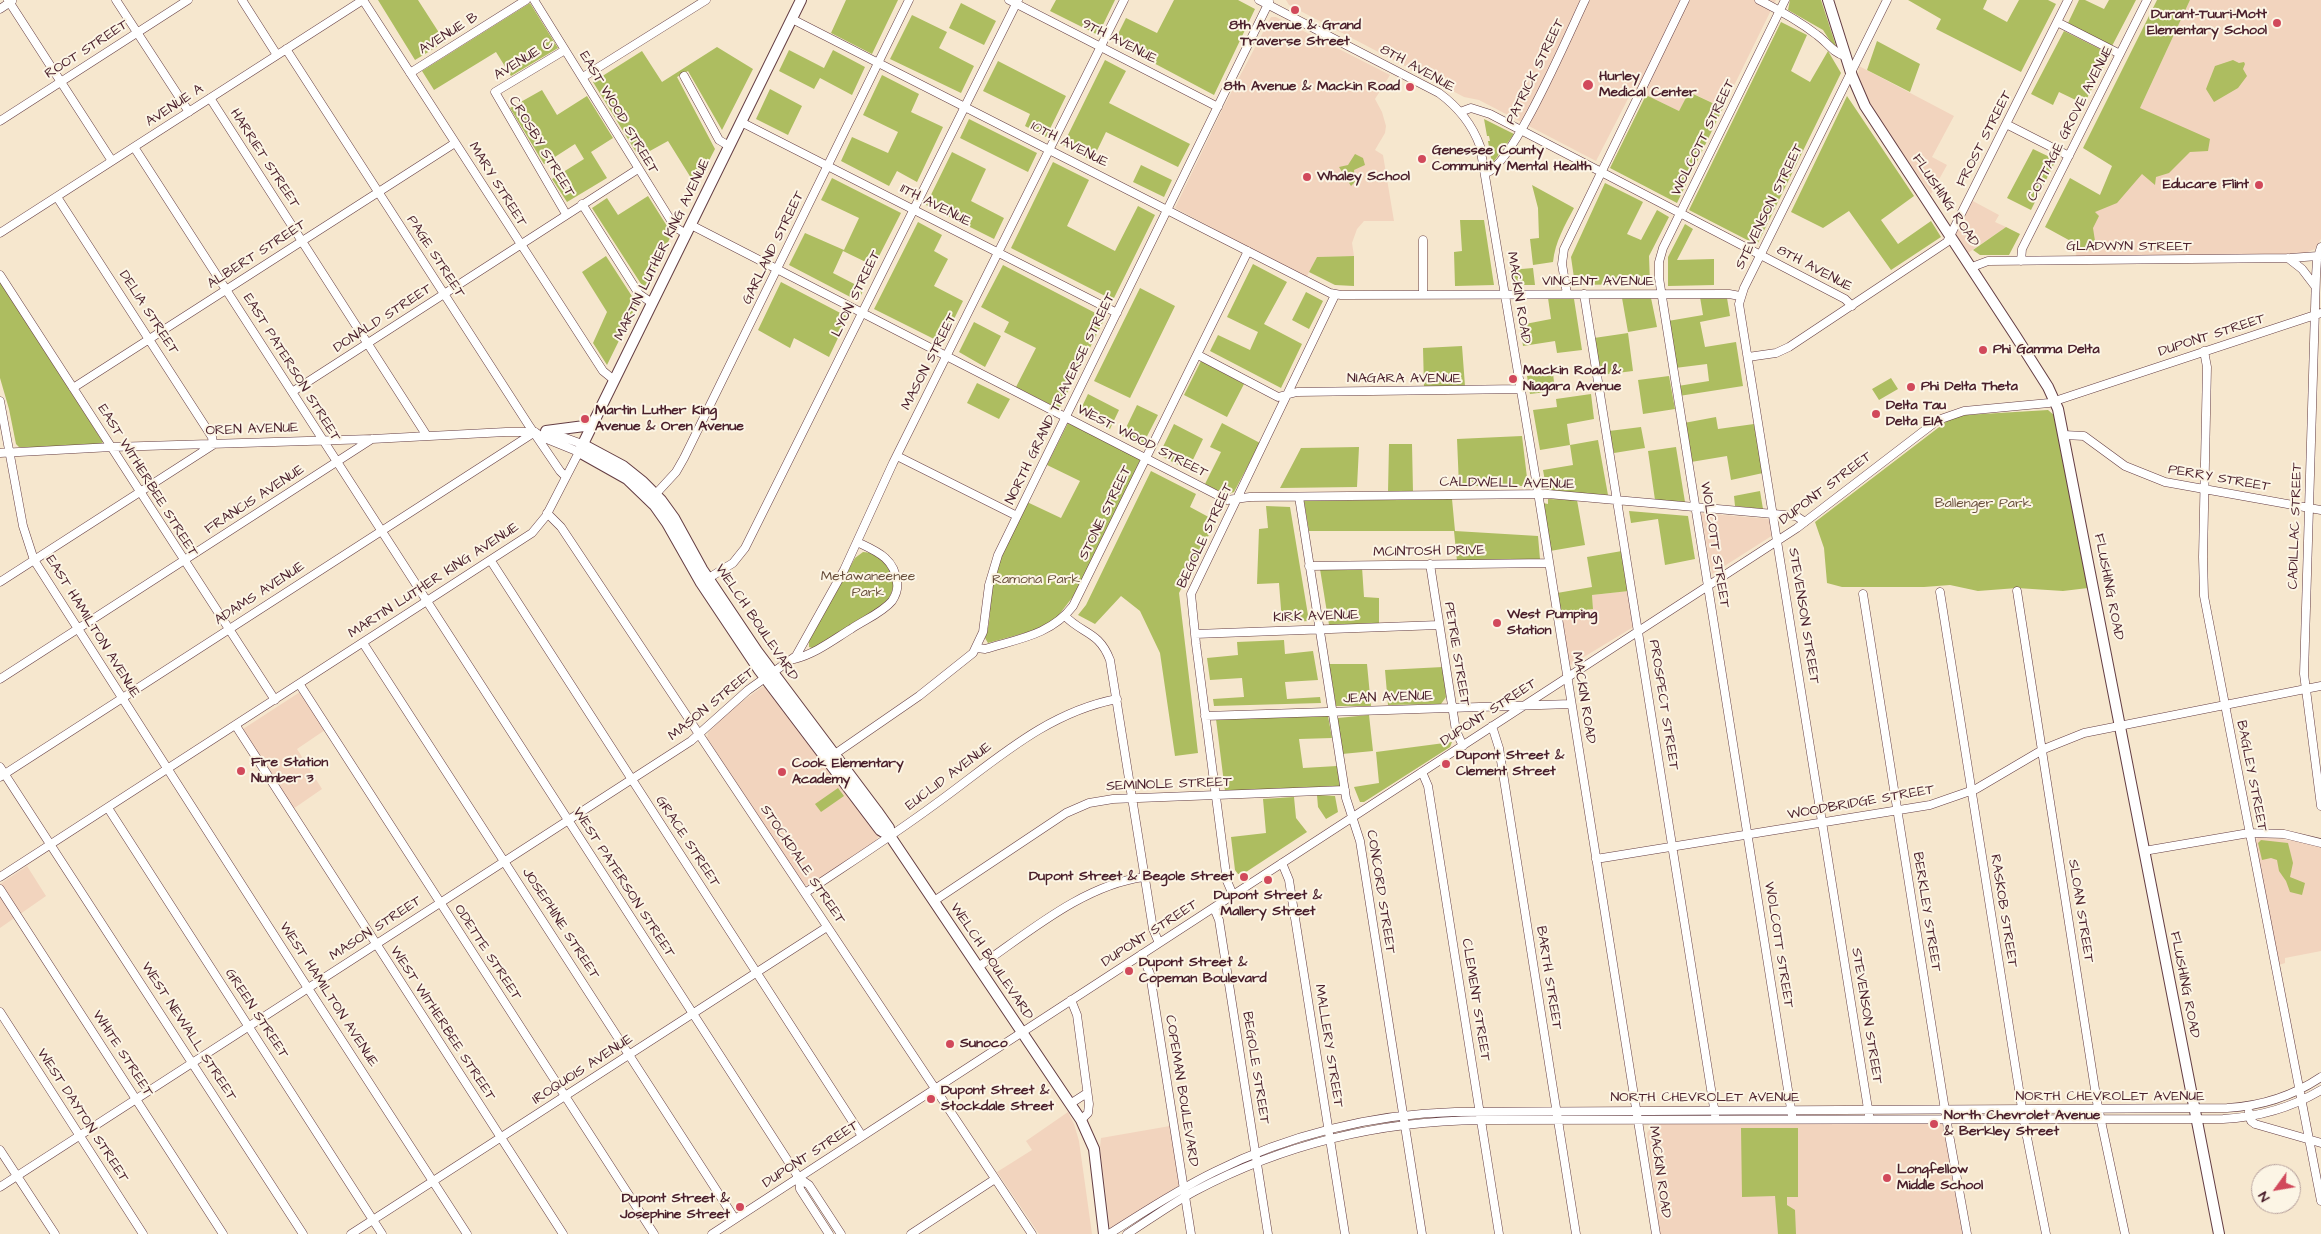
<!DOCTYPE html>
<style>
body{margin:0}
#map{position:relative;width:2321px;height:1234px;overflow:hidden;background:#f6e7ce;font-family:"Architects Daughter",sans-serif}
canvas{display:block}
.north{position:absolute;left:2251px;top:1164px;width:50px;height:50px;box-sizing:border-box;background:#fcf5e5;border:1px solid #b59f9b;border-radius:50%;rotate:238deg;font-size:14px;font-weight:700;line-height:20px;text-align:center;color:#4a1f2b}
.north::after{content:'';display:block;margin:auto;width:18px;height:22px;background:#d1495b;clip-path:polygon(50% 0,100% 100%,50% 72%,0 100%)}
</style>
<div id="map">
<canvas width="2321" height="1234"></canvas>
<div class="north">N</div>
</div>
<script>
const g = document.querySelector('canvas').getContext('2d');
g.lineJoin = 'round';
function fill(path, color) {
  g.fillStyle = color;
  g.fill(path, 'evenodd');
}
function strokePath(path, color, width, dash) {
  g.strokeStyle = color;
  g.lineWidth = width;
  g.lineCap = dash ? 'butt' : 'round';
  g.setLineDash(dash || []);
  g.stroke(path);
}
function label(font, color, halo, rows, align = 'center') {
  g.font = font + ' "Architects Daughter",sans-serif';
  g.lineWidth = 4;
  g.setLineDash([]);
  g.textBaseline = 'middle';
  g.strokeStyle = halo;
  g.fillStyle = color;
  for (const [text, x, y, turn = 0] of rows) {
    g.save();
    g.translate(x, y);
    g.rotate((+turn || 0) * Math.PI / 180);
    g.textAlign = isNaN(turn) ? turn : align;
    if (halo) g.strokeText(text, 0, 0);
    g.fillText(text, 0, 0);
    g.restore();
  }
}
const built = new Path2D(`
 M1286 0H1776L1723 108 1690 92 1679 111 1633 89 1596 161 1479 100 1464 97 1289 5Z
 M2190 0H2321V239L2315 249 2303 254 2076 257 2077 244Z
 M1271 17H1276L1390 75 1375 99 1382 112 1386 126 1385 133 1375 150 1383 155 1394 221H1364L1357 229 1352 243 1354 256 1317 257 1306 278 1175 208 1222 110Z
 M1859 66 1954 116 1932 157 1947 165 1931 194 1865 98 1858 75Z
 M1971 200 1999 215 1995 222 2006 227 1968 253 1956 234Z
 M1701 513 1769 519 1773 535 1712 574Z
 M1629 591 1635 626 1569 666 1561 613 1593 609 1592 595Z
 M762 687H765L879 835 876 841 810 885H804L707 738 708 733 729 711Z
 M300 692 325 730 297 749 322 789 293 809 243 729Z
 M2259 837 2296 841 2321 847V951L2285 958V963L2279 965 2255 841Z
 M27 866 46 896 0 928V884Z
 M1068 1112 1074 1124 1079 1141 1092 1234H1039L997 1172 1032 1150 1026 1141Z
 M1941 1123 1944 1128 1963 1234H1660L1647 1133 1654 1124Z
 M1170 1126 1180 1185 1110 1229 1100 1147 1101 1138Z`);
const green = new Path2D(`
 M378 0H418L445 42 415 60Z
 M846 0H898L872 54 831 33Z
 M1056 0H1115L1098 35 1050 11Z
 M1174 0H1238L1255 9 1214 95 1114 42 1126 18 1157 33Z
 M1790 0H1821L1836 46 1834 47 1823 30 1788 10Z
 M1908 0H1987L1983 9 2007 22 2019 0H2048L2056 4 2021 72 1936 29 1941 19Z
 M2079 0H2085L2104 9 2109 0H2136L2112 46 2068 23Z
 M2157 0H2190L2140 108 2210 139 2208 151 2190 152 2169 173 2156 177 2155 185 2142 174 2117 203 2095 212 2099 216 2093 228 2095 241 2089 251 2076 252V244L2045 227 2070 178 2100 195 2112 166 2083 148Z
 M530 3 558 48 511 76 496 52 434 90 422 71Z
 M961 3 996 21 984 45 949 28Z
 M912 15 947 32 939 48 974 66 961 93 890 59Z
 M1781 22 1807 35 1791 71 1810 82 1828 51 1841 73 1757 245 1689 210Z
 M2064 31 2110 54 2084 104 2059 92 2053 105 2031 94Z
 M1877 41 1920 64 1910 92 1867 70Z
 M717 47 753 69 722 130 688 71 677 77 715 149 696 186 668 141 639 157 593 82 642 51 662 82Z
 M789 50 824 68 833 50 865 67 852 95 820 78 814 89 779 71Z
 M1105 60 1126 71 1109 103 1190 144 1178 167 1106 132 1092 161 1063 145Z
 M2233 60 2239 63 2244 62 2245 64 2243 69 2247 76 2238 88 2214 102 2206 89 2215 66Z
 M998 61 1066 96 1046 137 1025 126 1030 114 983 91Z
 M882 75 919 94 911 112 943 127 917 182 897 171 889 186 841 161 852 137 888 153 898 132 863 115Z
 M770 89 802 106 788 135 756 119Z
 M542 90 557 115 587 96 613 138 591 152 607 178 567 202 552 179 584 159 575 144 544 164 510 108Z
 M1689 92 1723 108 1677 203 1610 168 1646 95 1679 111Z
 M1847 96 1914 196 1881 220 1898 244 1931 221 1941 237 1891 270 1849 211 1823 228 1791 212Z
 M969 119 1037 153 1028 172 960 138Z
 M1484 119 1514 134 1492 164 1488 141H1490L1489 136H1487Z
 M2033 149 2056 160 2031 210 2007 198Z
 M952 152 986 169 971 201 1004 218 994 239 926 205Z
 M1355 154 1363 158 1365 165 1354 170 1355 182 1351 186 1339 167 1348 165Z
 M1053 162 1089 180 1067 226 1115 251 1138 206 1155 215 1113 300 1011 248Z
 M1141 165 1172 180 1164 197 1133 182Z
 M832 178 901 213 874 266 843 251 833 273 864 289 858 301 789 265 805 233 844 250 859 218 821 200Z
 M1605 183 1643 202 1627 234 1641 240 1657 210 1669 217 1649 256 1650 284 1575 285 1571 257Z
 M1532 185 1574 208C1565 225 1555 242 1553 262L1533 265 1530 239 1539 238 1538 208Z
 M648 196 672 234 646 287H643L592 208 607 198 618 215Z
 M1460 220H1484L1494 285 1455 286 1454 252 1462 251Z
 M918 222 942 235 934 251 948 259 934 286 963 301 942 343 874 309Z
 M1685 224 1693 229 1677 260 1714 259V285L1668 286V257Z
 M2006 227 2020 234 2009 255H1980L1973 250Z
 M606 256 637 304 607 365 593 343 607 312 582 272Z
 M1354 256V286L1335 285 1309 272 1317 257Z
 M1253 264 1287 282 1264 324 1302 344 1281 388 1210 351 1218 335 1250 350 1258 332 1227 317Z
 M1003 265 1105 318 1059 409 1016 387 1036 348 1004 332 1009 322 981 307Z
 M1533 268 1535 285H1513L1510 270Z
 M0 282 103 442 101 444 28 448 19 447 16 444 9 409 0 378Z
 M781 282 848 317 829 357 794 338 790 348 758 330Z
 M1140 288 1175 306 1130 398 1094 381Z
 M1306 292 1323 301 1309 329 1292 320Z
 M1700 297 1727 298 1730 316 1700 322 1705 347 1736 342 1743 386 1679 396 1678 386 1709 381 1707 364 1675 368 1668 321 1703 315Z
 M1548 298 1574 299 1582 350 1557 353 1555 341 1523 346 1520 325 1551 319Z
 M1622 298H1651L1657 327 1628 332Z
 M974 322 1001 336 985 367 959 352Z
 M1628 333 1633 371 1601 375 1594 338Z
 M1462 346 1465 386 1424 387 1423 348Z
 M1201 361 1244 384 1227 417 1184 395Z
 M1553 373 1555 391 1530 394 1527 376Z
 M1669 376 1675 409 1643 414 1638 380Z
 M1891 378 1898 389 1879 400 1872 389Z
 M977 383 1010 399 999 419 967 403Z
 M1088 394 1119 410 1110 429 1079 413Z
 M1591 394 1594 419 1567 424 1570 445 1598 440 1608 495 1547 492 1543 470 1573 465 1570 445 1540 450 1533 410 1557 407 1556 399Z
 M1137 405 1158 415 1142 446 1122 436Z
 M2048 410 2055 416 2088 588 2063 591 2017 588 1978 591 1950 585 1924 587H1842L1827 583 1824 548 1815 522 1951 418 1966 415Z
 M1716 417 1718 429 1754 424 1763 473 1731 480 1727 456 1691 462 1684 423Z
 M1068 423 1141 460 1075 594 1058 616 1049 623 1032 631 988 643 985 638C992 621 989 602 992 584 998 556 1015 529 1027 502L1061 518 1080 481 1047 465Z
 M1222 423 1260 443 1234 492 1226 495 1205 484 1221 452 1210 447Z
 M1174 424 1203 439 1188 470 1159 455Z
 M1641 427 1645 448 1614 453 1609 431Z
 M1522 436 1528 486H1459L1457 439Z
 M1389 444H1412L1413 492H1388Z
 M1359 447 1357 487 1280 488 1301 448Z
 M1676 447 1685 502 1655 500 1648 451Z
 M1151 471 1196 494 1190 507 1216 521 1179 593 1198 753 1175 756 1160 653 1140 611 1121 596 1095 624 1078 615 1086 605Z
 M1760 491 1763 509 1735 506 1734 496Z
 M1452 499 1455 531 1538 536 1540 559 1457 561 1454 531H1309L1304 501Z
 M1548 499 1577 500 1585 545 1550 551 1543 503 1548 504Z
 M1266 506 1290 507 1309 621 1282 622 1279 583 1257 584 1259 529 1268 528Z
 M1629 511 1688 516 1695 559 1665 565 1658 519 1631 523Z
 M1622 551 1629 591 1592 595 1593 609 1561 613 1557 593 1592 587 1587 557Z
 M863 552C892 552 903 585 884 605L815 649 809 647V640L855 558Z
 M1362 567 1364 597 1379 598V623L1329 625 1320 569Z
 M1284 640 1285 654 1313 651 1318 680 1285 682 1287 699 1320 697 1321 703 1214 706 1213 699 1244 697 1242 678 1210 680 1207 658 1238 655 1237 642Z
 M1329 664H1367L1371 706H1336Z
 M1443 667 1446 697 1441 704 1388 705 1385 670Z
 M1369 715 1373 751 1342 754 1337 721 1338 718Z
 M1328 716 1332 738 1299 739 1303 768 1337 766 1340 786 1225 791 1216 719Z
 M1452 742 1450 747 1364 802H1360L1354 787 1379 783 1376 752Z
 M838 788 844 796 821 812 815 804Z
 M1317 795 1335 796 1338 812 1326 819 1318 807Z
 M1294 797 1296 818 1307 832 1243 874H1238L1235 870 1231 837 1266 833 1263 799Z
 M2261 840 2288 843 2293 863 2290 877 2305 883 2302 895 2290 892 2286 881 2279 871 2277 860 2271 858 2262 860 2258 843Z
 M1741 1128H1798V1197H1787V1205L1795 1210 1796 1234H1778L1775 1196 1742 1197Z`);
const minor = new Path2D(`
 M8 0 112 161
 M116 0 189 112
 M242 0 277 55
 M363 0 603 371 614 380
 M534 0 675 227 686 234
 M1009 0 1218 107
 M1259 0 1439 93C1458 107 1472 124 1480 146L1537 486 1656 1234
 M1759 0C1779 10 1799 21 1817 35 1827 42 1833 53 1845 56
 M1785 0 1663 248 1659 262V278L1792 1115
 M0 9 12 1
 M792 19 1330 293 1341 295 1729 294 1740 296
 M2057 22 2120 54
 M286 49 528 424 560 471 566 477
 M565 50 495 92 566 214
 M410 73 526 0
 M684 76 719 140 729 146
 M583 77 706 0
 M210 98 427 436
 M1460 112 1471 108 1490 114 1845 299 1852 306
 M0 121 188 0
 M741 122 1117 313
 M2006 124 2069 156
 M134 147 799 1178 809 1185 841 1234
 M1486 173C1513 165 1570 31 1585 0
 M582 204 639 294 652 303
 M691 225 1227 500 1250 497 1548 494 1796 516 1805 522
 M0 233 363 0
 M1423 240V295
 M2321 247 2317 260 2316 276 2304 674 2321 806
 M2288 258 2302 269 2315 286
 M2021 261 2022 249 2147 0
 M1972 267 1988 261 2290 258 2318 256
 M0 275 275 700
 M1567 294 1562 264 1564 249 1685 0
 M1584 294 1715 1114
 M2204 351 2207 367 2203 557 2204 596 2321 1201
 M1198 355 1278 397 1297 392 1521 389
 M1748 357 1776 353 1789 347 1947 242 2068 0
 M73 388 455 143
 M292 392 638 169
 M0 401 23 526 34 560 302 979 467 1234
 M549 432 582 444
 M2064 435 2084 436 2125 466 2165 482 2321 510
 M0 453 112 447 372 439 506 432H535
 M897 456 1017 516
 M653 497 676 472 684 458 909 0
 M1299 497 1346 798 1360 841 1422 1234
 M547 513 561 527 1032 1234
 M491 561 862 1136
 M1430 564 1456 731 1463 746
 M1309 566 1549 563
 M704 581 733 563 745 548 1018 0
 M0 582 213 445 212 437 57 197
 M2017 591 2097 1102 2125 1234
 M1940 592 2025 1127 2046 1234
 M1863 594 1948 1129 1967 1234
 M1065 616C1082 634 1099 631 1110 660L1153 929 1159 943
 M1195 634 1439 625
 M363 643 735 1219
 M977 648 985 649C1017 639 1051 635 1073 606L1248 251
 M794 659C815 654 833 640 851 629 864 620 882 613 892 601 896 595 898 589 897 583 895 558 876 551 857 542
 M0 679 372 439
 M300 685 654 1234
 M1205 716 1571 704
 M236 726 563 1234
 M1492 726 1499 748 1576 1234
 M832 756 919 696 973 653 983 632 989 585 998 555 1269 2
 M0 767 303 1234
 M1422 772 1428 786 1499 1234
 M0 777 535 432
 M108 808 382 1234
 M2144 851 2249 833 2284 834 2321 843
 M1596 859 1930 805 1976 789 2044 749 2084 733 2321 686
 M1282 863 1289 880 1345 1234
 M0 877 532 533 546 516 579 452 542 437 535 432
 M0 889 223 1234
 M805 893C848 864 892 836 934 805 993 763 1044 713 1117 699
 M1233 895 1227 881 1196 644 1191 594 1335 295
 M934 901 1066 813 1089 803 1113 799 1345 790
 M1214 908 1219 920 1268 1234
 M1142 954 1150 974 1191 1234
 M978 967C1028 933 1083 885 1144 877
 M1071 1000 1077 1015 1089 1104 1088 1113 1081 1120
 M0 1012 143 1234
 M1070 1104 1087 1093
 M2249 1112 2251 1121 2255 1124 2321 1143
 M1869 1115 1739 304 1744 288 1887 0
 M0 1150 55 1234
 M799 1178 800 1189 829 1234
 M0 1187 691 741 748 690 796 656 844 570 893 463 1124 0
 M351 1234 827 927
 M712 1234 1797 528 1938 420 1964 411 2049 403 2321 313
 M911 1234 995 1179
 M1109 1234C1144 1212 1177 1190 1214 1172 1288 1135 1372 1114 1455 1112L2227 1108C2261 1106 2293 1096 2321 1077
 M1127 1234C1149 1220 1171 1204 1195 1191 1284 1144 1380 1121 1481 1120L2223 1119C2258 1117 2291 1108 2321 1090`);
const major = new Path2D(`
 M801 0 579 452 627 479 655 506 667 523 701 583 759 670 880 830 890 836 1081 1120 1094 1149 1104 1234
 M1828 0 1852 76 1865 106 2015 335 2048 387 2058 409 2219 1234
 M546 431 592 425
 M582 444 623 466 643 482 661 500 674 518 702 569 757 651 877 811 889 828 890 836`);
const markers = [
 [1295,10,5,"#d1495b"],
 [2277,23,5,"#d1495b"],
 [1588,85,6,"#d1495b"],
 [1410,87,5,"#d1495b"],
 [1422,159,5,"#d1495b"],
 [1307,177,5,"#d1495b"],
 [2259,185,5,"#d1495b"],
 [1983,350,5,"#d1495b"],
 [1513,379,5,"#d1495b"],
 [1911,387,5,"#d1495b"],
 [1876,414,5,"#d1495b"],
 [585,419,5,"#d1495b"],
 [1497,623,5,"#d1495b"],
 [1446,764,5,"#d1495b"],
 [241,771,5,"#d1495b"],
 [782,772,5,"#d1495b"],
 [1244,877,5,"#d1495b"],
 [1268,880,5,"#d1495b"],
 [1129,971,5,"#d1495b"],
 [950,1044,5,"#d1495b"],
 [931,1099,5,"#d1495b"],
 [1934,1124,5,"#d1495b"],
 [1887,1178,5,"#d1495b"],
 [740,1207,5,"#d1495b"]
];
const poiNames = [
 ["Durant-Tuuri-Mott",2267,15,"right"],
 ["Elementary School",2267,31,"right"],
 ["8th Avenue & Grand",1295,26,"center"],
 ["Traverse Street",1295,42,"center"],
 ["Hurley",1599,77],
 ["Medical Center",1599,93],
 ["8th Avenue & Mackin Road",1400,87,"right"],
 ["Genessee County",1432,151],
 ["Community Mental Health",1432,167],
 ["Whaley School",1317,177],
 ["Educare Flint",2249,185,"right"],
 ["Phi Gamma Delta",1993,350],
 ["Mackin Road &",1523,371],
 ["Niagara Avenue",1523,387],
 ["Phi Delta Theta",1921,387],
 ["Delta Tau",1886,406],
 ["Delta EIA",1886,422],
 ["Martin Luther King",595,411],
 ["Avenue & Oren Avenue",595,427],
 ["West Pumping",1507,615],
 ["Station",1507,631],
 ["Dupont Street &",1456,756],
 ["Clement Street",1456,772],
 ["Fire Station",251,763],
 ["Number 3",251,779],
 ["Cook Elementary",792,764],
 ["Academy",792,780],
 ["Dupont Street & Begole Street",1234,877,"right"],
 ["Dupont Street &",1268,896,"center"],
 ["Mallery Street",1268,912,"center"],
 ["Dupont Street &",1139,963],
 ["Copeman Boulevard",1139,979],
 ["Sunoco",960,1044],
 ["Dupont Street &",941,1091],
 ["Stockdale Street",941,1107],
 ["North Chevrolet Avenue",1944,1116],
 ["& Berkley Street",1944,1132],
 ["Longfellow",1897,1170],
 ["Middle School",1897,1186],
 ["Dupont Street &",730,1199,"right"],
 ["Josephine Street",730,1215,"right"]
];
const streetNames = [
 ["AVENUE B",449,34,-32],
 ["9TH AVENUE",1119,42,27],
 ["ROOT STREET",87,50,-33],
 ["AVENUE C",524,60,-31],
 ["8TH AVENUE",1417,69,29],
 ["PATRICK STREET",1536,72,-64],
 ["AVENUE A",175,106,-33],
 ["EAST WOOD STREET",618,113,59],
 ["COTTAGE GROVE AVENUE",2071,124,-63],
 ["WOLCOTT STREET",1704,138,-64],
 ["FROST STREET",1985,139,-63],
 ["10TH AVENUE",1069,145,27],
 ["CROSBY STREET",541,147,59],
 ["HARRIET STREET",264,159,57],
 ["MARY STREET",497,185,58],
 ["FLUSHING ROAD",1945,201,56],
 ["11TH AVENUE",935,206,27],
 ["STEVENSON STREET",1770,207,-64],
 ["GLADWYN STREET",2129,247],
 ["GARLAND STREET",774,248,-64],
 ["MARTIN LUTHER KING AVENUE",663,250,-64],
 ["ALBERT STREET",257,255,-33],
 ["PAGE STREET",435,257,57],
 ["8TH AVENUE",1814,269,28],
 ["VINCENT AVENUE",1598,282],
 ["LYON STREET",857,294,-64],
 ["MACKIN ROAD",1518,298,81],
 ["DELIA STREET",148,313,57],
 ["DONALD STREET",383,319,-33],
 ["DUPONT STREET",2212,336,-18],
 ["MASON STREET",930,362,-63],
 ["EAST PATERSON STREET",291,368,58],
 ["NIAGARA AVENUE",1404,379],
 ["NORTH GRAND TRAVERSE STREET",1061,399,-64],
 ["OREN AVENUE",252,430,-2],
 ["WEST WOOD STREET",1142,442,27],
 ["PERRY STREET",2219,479,10],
 ["EAST WITHERBEE STREET",147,481,58],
 ["CALDWELL AVENUE",1507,484,1],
 ["DUPONT STREET",1826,489,-37],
 ["FRANCIS AVENUE",255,500,-33],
 ["STONE STREET",1106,513,-64],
 ["CADILLAC STREET",2296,526,-88],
 ["BEGOLE STREET",1206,536,-65],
 ["WOLCOTT STREET",1714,545,81],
 ["MCINTOSH DRIVE",1429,552,-1],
 ["MARTIN LUTHER KING AVENUE",434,581,-33],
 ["FLUSHING ROAD",2108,587,79],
 ["ADAMS AVENUE",260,594,-33],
 ["STEVENSON STREET",1803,616,81],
 ["KIRK AVENUE",1316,617,-2],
 ["WELCH BOULEVARD",756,623,56],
 ["EAST HAMILTON AVENUE",92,627,58],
 ["PETRIE STREET",1456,654,81],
 ["JEAN AVENUE",1388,698,-2],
 ["MACKIN ROAD",1583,698,81],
 ["MASON STREET",712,705,-39],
 ["PROSPECT STREET",1663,705,81],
 ["DUPONT STREET",1489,713,-33],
 ["BAGLEY STREET",2251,776,79],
 ["EUCLID AVENUE",949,777,-37],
 ["SEMINOLE STREET",1169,785,-2],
 ["WOODBRIDGE STREET",1861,803,-10],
 ["GRACE STREET",687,842,57],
 ["STOCKDALE STREET",802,865,56],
 ["WEST PATERSON STREET",623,883,57],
 ["CONCORD STREET",1380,892,81],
 ["RASKOB STREET",2003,911,81],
 ["SLOAN STREET",2080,911,81],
 ["BERKLEY STREET",1926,912,81],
 ["JOSEPHINE STREET",560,924,57],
 ["MASON STREET",376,929,-33],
 ["DUPONT STREET",1150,934,-33],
 ["WOLCOTT STREET",1778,945,81],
 ["ODETTE STREET",487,953,57],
 ["WELCH BOULEVARD",991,962,56],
 ["BARTH STREET",1548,978,81],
 ["FLUSHING ROAD",2184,985,79],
 ["WEST HAMILTON AVENUE",328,995,57],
 ["CLEMENT STREET",1475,1000,81],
 ["GREEN STREET",256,1014,57],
 ["STEVENSON STREET",1866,1016,81],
 ["WEST WITHERBEE STREET",442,1024,57],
 ["WEST NEWALL STREET",188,1032,57],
 ["MALLERY STREET",1328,1046,81],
 ["WHITE STREET",122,1054,57],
 ["BEGOLE STREET",1255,1068,81],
 ["IROQUOIS AVENUE",583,1070,-33],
 ["COPEMAN BOULEVARD",1181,1091,81],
 ["NORTH CHEVROLET AVENUE",2110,1097],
 ["NORTH CHEVROLET AVENUE",1705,1098],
 ["WEST DAYTON STREET",82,1116,57],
 ["DUPONT STREET",811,1155,-33],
 ["MACKIN ROAD",1659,1172,82]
];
const parkNames = [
 ["Ballenger Park",1983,504],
 ["Metawaneenee",868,577],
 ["Park",868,593],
 ["Ramona Park",1036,580]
];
fill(built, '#f2d4be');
fill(green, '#adbd60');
strokePath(minor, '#643d43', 9);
strokePath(major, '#643d43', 12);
strokePath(minor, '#fff', 8);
strokePath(major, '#fff', 10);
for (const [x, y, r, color] of markers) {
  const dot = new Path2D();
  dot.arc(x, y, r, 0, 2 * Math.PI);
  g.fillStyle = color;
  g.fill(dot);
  strokePath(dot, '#fcf5e5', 2);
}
label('bold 14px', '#4a1f2b', '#fcf5e5', poiNames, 'left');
label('14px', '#4a1f2b', '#fcf5e5', streetNames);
label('14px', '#684e3b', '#fcf5e5', parkNames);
</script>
